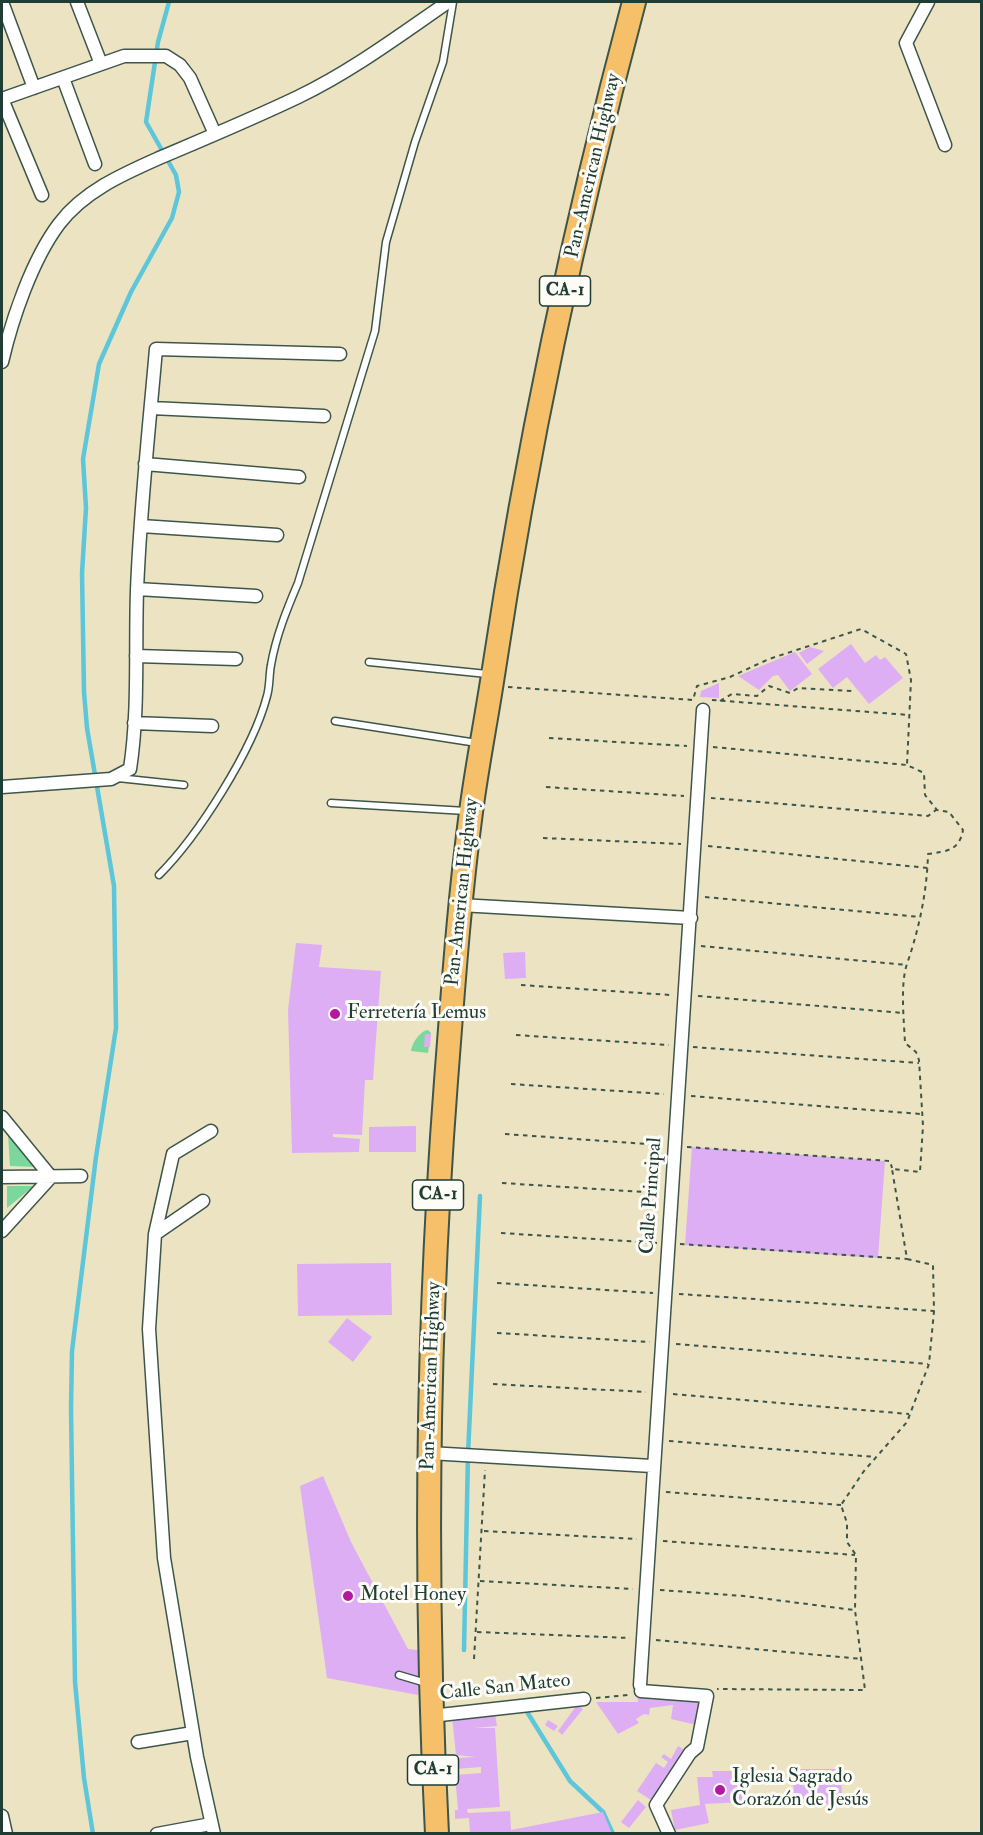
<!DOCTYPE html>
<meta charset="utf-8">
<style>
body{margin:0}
#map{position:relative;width:983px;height:1835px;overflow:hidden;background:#ece3c3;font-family:"IM FELL Double Pica",serif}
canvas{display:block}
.frame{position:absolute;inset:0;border:3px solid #1f3d34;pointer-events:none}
</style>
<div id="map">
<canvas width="983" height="1835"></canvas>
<div class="frame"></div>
</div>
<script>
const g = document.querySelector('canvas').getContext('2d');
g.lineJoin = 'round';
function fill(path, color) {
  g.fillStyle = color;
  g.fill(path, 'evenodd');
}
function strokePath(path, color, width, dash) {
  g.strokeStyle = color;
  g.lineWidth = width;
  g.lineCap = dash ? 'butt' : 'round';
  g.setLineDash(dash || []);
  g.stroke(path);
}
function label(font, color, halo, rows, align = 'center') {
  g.font = font + ' "IM FELL Double Pica",serif';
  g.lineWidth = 6;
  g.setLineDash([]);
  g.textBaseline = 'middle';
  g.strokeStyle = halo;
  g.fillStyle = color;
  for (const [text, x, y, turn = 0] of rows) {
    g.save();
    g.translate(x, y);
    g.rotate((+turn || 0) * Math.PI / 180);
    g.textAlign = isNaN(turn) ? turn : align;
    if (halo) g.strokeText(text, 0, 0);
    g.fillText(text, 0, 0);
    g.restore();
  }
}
const green = new Path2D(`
 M428 1030 431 1033 428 1053 411 1051C412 1043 420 1031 428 1030Z
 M8 1134 37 1167 10 1166Z
 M7 1186H34L7 1208Z`);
const stream = new Path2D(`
 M464 1650 468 1454 480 1196
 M524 1707 570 1781 603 1812 613 1834
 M93 1834 84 1778 75 1682 71 1409 72 1351 96 1157 116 1028 114 886 87 728 84 692 82 573 86 508 83 459 99 364 131 292 172 218 179 192 176 175 146 122 158 42 169 2`);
const building = new Path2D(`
 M851 644 865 663 876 655 880 660 885 657 903 678 869 704 847 677 833 688 818 669Z
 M810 647 824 651 807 664 799 653Z
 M795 652 812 674 790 691 778 675 773 676 759 690 738 676Z
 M719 683V698L700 697 701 691Z
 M296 943 322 945 319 967 381 971 373 1080H365L362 1135 333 1134V1137L360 1139 359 1152 292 1153 288 1010Z
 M525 952 526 978 505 979 503 953Z
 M425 1034H431L430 1047H424Z
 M416 1126V1152H369V1127Z
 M692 1147 885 1161 878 1258 685 1245Z
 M391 1263 392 1315 298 1316 297 1264Z
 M347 1318 372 1337 353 1362 328 1342Z
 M323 1476 351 1542 408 1649 418 1650V1695L327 1678 300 1486Z
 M650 1693 651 1700 674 1697 700 1700 697 1725 671 1719 673 1705 650 1708 649 1715 644 1714 636 1719 639 1723 618 1734 596 1702H638L637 1694Z
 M577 1705 583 1709 562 1735 558 1731Z
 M495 1714 497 1726 474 1728H495L500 1807 467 1809 468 1813 510 1811 511 1830 603 1812 612 1834H470L469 1818 455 1819V1810H458L455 1775 481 1773V1767L456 1769V1758L476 1757 456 1755 452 1717Z
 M548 1720 558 1726 554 1731 545 1725Z
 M678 1746 686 1751 654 1802 637 1791 656 1763 664 1768 668 1762 661 1757 664 1754 671 1759Z
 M793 1769H840L843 1804H794Z
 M712 1771H741L742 1802 705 1804 709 1823 675 1830 671 1810 700 1805 697 1777H713Z
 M638 1800 646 1807 629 1828 621 1822Z`);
const path = new Path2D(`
 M508 687 693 700 697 686 730 677 769 659 861 629 906 654 911 680 907 765 924 773 925 795 937 810 949 812 963 830C959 851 947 851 928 854 927 892 919 929 907 964 900 984 904 1022 905 1043L916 1052 919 1060 923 1126 920 1172 892 1169 907 1259 933 1265 934 1311 929 1364 907 1422 864 1471 841 1505 847 1523V1542L856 1555 855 1610 865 1690 717 1689
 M712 700 909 715
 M720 701 732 694 757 696 769 686 790 693 798 688 853 691
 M549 738 687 746
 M713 747 907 765
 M546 787 684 796
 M711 798 928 816 936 810
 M543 838 681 844
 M708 846 928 868
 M705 897 920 917
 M701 946 907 965
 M521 985 671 995
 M698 996 904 1013
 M516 1035 669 1045
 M693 1047 919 1063
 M511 1084 664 1094
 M691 1096 921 1114
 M505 1134 661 1145
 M687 1147 890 1161 892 1168
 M502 1183 660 1193
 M501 1233 657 1243
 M680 1244 907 1259
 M497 1283 653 1293
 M679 1294 934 1311
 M497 1333 650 1342
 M676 1344 928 1364
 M493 1384 646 1392
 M673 1394 909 1414
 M669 1441 876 1457
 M666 1492 841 1505
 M484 1531 637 1539
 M663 1541 855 1555
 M480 1581 633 1589
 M660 1590 744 1596 854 1610
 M477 1632 630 1638
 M656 1640 862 1659
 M474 1659 485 1470
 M596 1698 628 1695`);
const lane = new Path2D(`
 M369 662 487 674
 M335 721 477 743
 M118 778 184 785
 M331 803 466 811
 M159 875C198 836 253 750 267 696 270 686 269 675 271 665 276 636 287 609 298 583L375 331 386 242 415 142 443 62 453 2
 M399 1675 426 1683`);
const street = new Path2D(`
 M2 2 34 88
 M77 2 101 64
 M928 2 906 43 945 145
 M63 78 95 164
 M2 99 124 56H166L180 65 190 78 215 134
 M2 99 42 195
 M2 362C12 319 32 260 59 224 83 192 121 175 157 159 204 139 252 119 298 97 352 71 400 35 448 2
 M151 408 324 416
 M145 464 299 477
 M141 526 277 535
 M137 589 256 596
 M136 656 236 659
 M134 723 212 726
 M2 787 111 779 130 769C139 710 135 650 137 591 140 510 149 429 156 349L340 354
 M460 905 691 918
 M2 1117 51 1177
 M2 1177 81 1176
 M203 1201 155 1234 149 1329 164 1558 197 1757 214 1834
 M2 1231 51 1177
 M155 1234 173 1154 211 1131
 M429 1453 652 1466
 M640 1685 703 710
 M641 1691 707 1696 697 1747 690 1753 656 1805 669 1834
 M431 1716 584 1699
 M138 1742 193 1733
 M2 1816 6 1834
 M157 1834 211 1824`);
const highway = new Path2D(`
 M437 1834C424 1583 427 1331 446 1081 453 991 459 902 471 812 477 766 486 721 493 675 527 448 575 223 634 2`);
const markers = [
 [335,1014,6,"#b5179e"],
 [348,1596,6,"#b5179e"],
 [720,1790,6,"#b5179e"]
];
const shields = [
 [565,291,51],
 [438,1195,51],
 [433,1770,51]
];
const shieldNames = [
 ["CA-1",565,291],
 ["CA-1",438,1195],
 ["CA-1",433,1770]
];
const streetNames = [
 ["Pan-American Highway",594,166,-77],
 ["Pan-American Highway",463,892,-84],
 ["Calle Principal",652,1196,-86],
 ["Pan-American Highway",432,1376,-88],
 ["Calle San Mateo",505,1688,-6]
];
const poiNames = [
 ["Ferretería Lemus",347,1014],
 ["Motel Honey",360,1596],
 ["Iglesia Sagrado",732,1778],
 ["Corazón de Jesús",732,1801]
];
fill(green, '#7cd79d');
strokePath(stream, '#5dc6d9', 4.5);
fill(building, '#deaef5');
strokePath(lane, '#3e5649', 9);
strokePath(street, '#3e5649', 15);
strokePath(highway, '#3e5649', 26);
strokePath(path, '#3e5649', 2, [4.5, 4.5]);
strokePath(lane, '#fff', 6);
strokePath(street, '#fff', 12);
strokePath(highway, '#f6c06b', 22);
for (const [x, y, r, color] of markers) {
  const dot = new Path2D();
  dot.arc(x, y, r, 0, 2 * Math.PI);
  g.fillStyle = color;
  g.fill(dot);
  strokePath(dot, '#fdfcf7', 2);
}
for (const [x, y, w] of shields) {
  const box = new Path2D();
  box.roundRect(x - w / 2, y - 15, w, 30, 4.5);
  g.fillStyle = '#fdfcf7';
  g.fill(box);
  strokePath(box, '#1f3d34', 1.5);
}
label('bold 18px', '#1f3d34', null, shieldNames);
label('20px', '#1f3d34', '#fdfcf7', streetNames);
label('20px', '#1f3d34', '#fdfcf7', poiNames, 'left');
</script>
